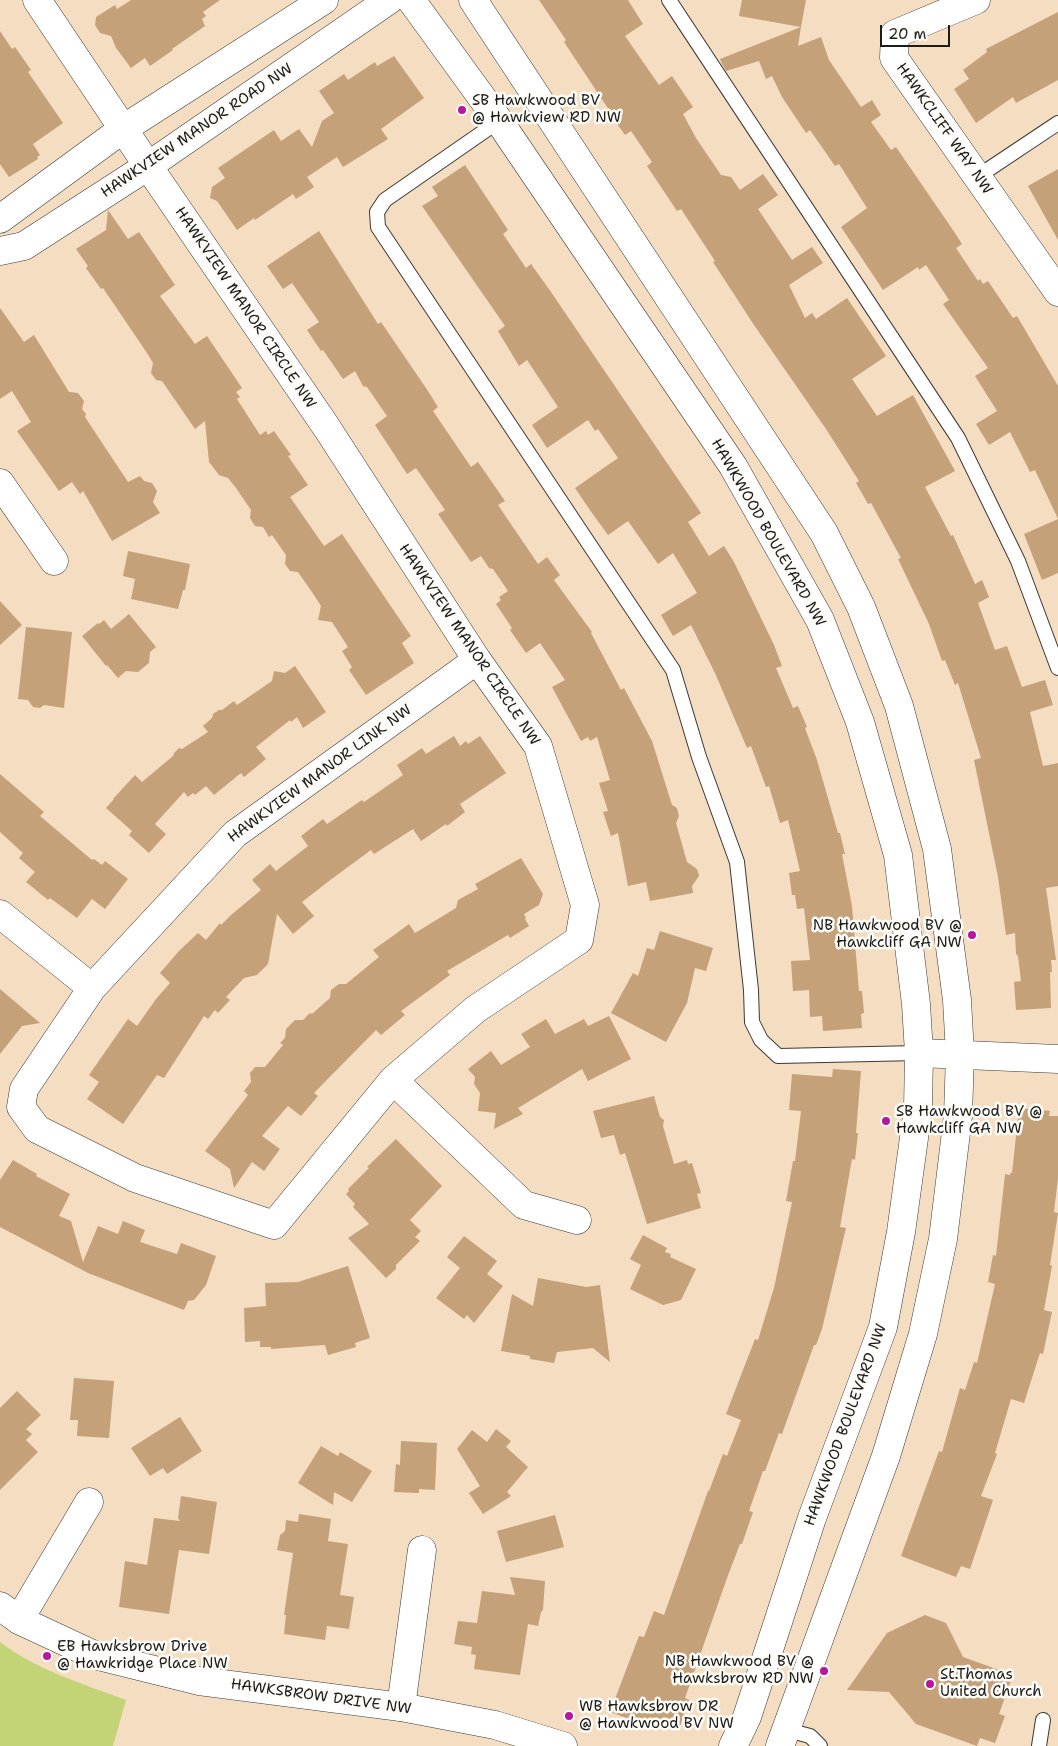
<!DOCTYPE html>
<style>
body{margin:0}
#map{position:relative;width:1058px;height:1746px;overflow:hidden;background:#f4ddc1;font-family:"Shantell Sans",sans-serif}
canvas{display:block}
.scale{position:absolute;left:880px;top:25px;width:70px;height:22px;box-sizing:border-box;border:2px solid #1c1c1c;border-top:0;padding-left:6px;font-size:15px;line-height:18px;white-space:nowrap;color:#1c1c1c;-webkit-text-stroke:4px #fdfcf7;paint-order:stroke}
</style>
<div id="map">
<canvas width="1058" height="1746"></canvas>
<div class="scale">20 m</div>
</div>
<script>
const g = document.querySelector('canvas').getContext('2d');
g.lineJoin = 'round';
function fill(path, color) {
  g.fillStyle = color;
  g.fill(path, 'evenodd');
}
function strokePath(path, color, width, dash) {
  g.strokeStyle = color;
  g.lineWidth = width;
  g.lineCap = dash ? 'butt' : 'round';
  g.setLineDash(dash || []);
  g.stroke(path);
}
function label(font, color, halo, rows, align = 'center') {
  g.font = font + ' "Shantell Sans",sans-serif';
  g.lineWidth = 5;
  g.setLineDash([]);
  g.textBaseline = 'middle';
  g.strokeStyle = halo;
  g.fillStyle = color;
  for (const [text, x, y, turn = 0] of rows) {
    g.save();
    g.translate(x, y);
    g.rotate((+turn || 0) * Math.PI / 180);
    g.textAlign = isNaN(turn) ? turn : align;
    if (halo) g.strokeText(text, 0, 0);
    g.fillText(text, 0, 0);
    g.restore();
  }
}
const green = new Path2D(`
 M0 1642C37 1670 83 1684 126 1700L113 1746H0Z`);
const building = new Path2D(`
 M131 0H220L203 12 206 16 202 19 205 26 172 49 173 50 150 66 145 58 131 68 116 48 111 36 100 33 95 25 96 17 115 5 117 9Z
 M539 0H628L643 24 625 36 659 85 672 76 693 107 683 114 696 138 721 175 731 177 740 190 763 174 778 195 758 209 792 260 812 247 823 263 789 285 805 318 812 313 816 319 847 298 886 356 852 379 877 416 913 395 955 471 925 487 951 536 953 535 975 584 982 580 989 597 978 603 995 650 1007 646 1022 687 1045 680 1053 705 1030 712 1043 766 1058 763V886L1046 888 1056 960H1051L1052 972H1050L1051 1008 1016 1010 1014 982 1021 981 1018 956 1016 954 1015 933 1006 935 998 877 974 760 981 758 958 683 955 685 945 660 942 661 929 624 898 559 901 558 871 503 868 504 856 483 859 481 826 429 754 325 713 262 715 261 681 209 677 211 647 166 652 162 631 131 625 135 610 114 611 113 564 42 566 40Z
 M742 0H806L801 27 739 16Z
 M1058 12V80L1016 103 1013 97 976 123 954 89 969 79 963 70 987 52 986 49Z
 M801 27 798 46 821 37 829 60 861 107 872 100 881 115 871 122 891 150 896 147 955 233 962 244 956 248 978 281 980 279 983 284 988 281 1013 318 1017 316 1058 386V519L1035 470 1030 472 1010 432 989 445 976 424 997 411 975 376 988 368 943 304 949 300 926 265 919 270 918 267 883 290 841 227 867 208 839 164 835 166 810 130 806 133 782 97 772 76 766 79 759 61 726 71 722 64 720 59Z
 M0 31 12 49 15 47 31 70 28 72 63 123 33 144 40 155 37 157 38 159 9 177 0 164Z
 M394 56 424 98 381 129 388 139 343 167 337 157 307 177 314 187 296 199 293 194 255 220 254 218 237 230 217 201 210 198 212 187 225 178 218 168 274 130 281 141 299 129 312 147 322 121 334 113 319 91 344 74 348 80 375 62 377 66Z
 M465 165 508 230 503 234 526 268 531 264 551 292 701 513 688 522 709 556 724 546 734 562 774 645 782 666 776 668 793 708 798 706 807 727 805 728 817 760 838 833H840L845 854H842L852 906 859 991H862L864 1013 861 1014 862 1028 823 1031 822 1016 810 1017 809 990 793 991 791 961 810 960 804 908 797 909 795 895H792L789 873 800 871 788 820 780 823 769 786 766 787 751 746 747 748 715 673 691 625 673 636 661 615 697 593 673 553 658 564 628 521 608 535 592 513 575 488 618 458 598 429 595 431 588 420 547 448 532 425 558 407 527 360 519 366 498 331 505 326 422 206 438 196 432 187Z
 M1058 169V240L1028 186Z
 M108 210 128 239 139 232 175 285 160 296 195 344 207 336 242 388 236 392 240 397 237 399 260 435 266 431 268 435 274 431 291 455 288 456 308 485 290 497 324 546 342 534 411 636 402 643 414 663 366 695 349 670 352 667 342 651 348 647 332 622 318 620 321 606 314 595 298 572 290 571 285 564 286 555 272 535 269 537 263 527 255 526 250 518 251 510 236 488 228 478 219 475 209 462 205 421 195 429 162 381 156 380 151 373 153 363 147 353 103 288 101 289 86 268 88 266 76 249 106 230Z
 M319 231 378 324 381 322 428 391 438 407 433 411 471 467 478 462 505 501 498 505 538 564 547 557 560 575 554 580 592 632 591 633 621 690 624 688 652 741 672 805 677 808 679 816 676 823 687 862 697 869 699 876 692 886 693 893 650 901 646 882 628 886 618 833 611 836 603 812 608 811 599 783 610 780 597 737 590 741 588 737 581 741 552 687 565 680 540 643 526 653 510 630 512 628 496 604 501 600 499 597 508 591 493 569 489 568 481 556 471 562 438 514 445 510 416 468 407 474 375 425 387 416 367 387 363 386 355 371 343 379 323 350 321 351 307 330 319 322 292 283 283 289 267 266Z
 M0 308 24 342 34 335 69 392 78 393 84 401 82 409 86 414 85 417 128 482 140 476 144 481 152 483 157 491 153 502 160 513 112 541 83 491 80 494 72 482 59 491 17 431 31 422 12 391 0 399Z
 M1058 519V573L1042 580 1024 534Z
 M128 551 190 564 185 590H183L178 609 131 599 135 579 123 576Z
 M0 601 22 625 0 645Z
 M129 614 156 647 150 652 149 663 138 672 126 671 118 678 107 665 106 666 82 636 98 623 99 624 104 620 111 629Z
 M26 627 72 632 64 708 44 705 40 708 33 707 28 700 18 699Z
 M295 666 326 712 303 728 297 717 291 722 290 720 256 747 266 759 244 777 241 773 214 795 206 786 195 795 193 793 188 797 184 792 155 824 166 834 149 853 129 835 132 831 106 808 114 799H113L135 775 142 782 173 756 174 753 179 748 182 749 208 732 203 726 212 718 213 714 219 710H222L234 701 237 705 272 681 274 671 285 673Z
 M454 736 460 746 466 741 468 744 480 736 506 773 460 804 465 812 447 826 446 824 421 841 413 829 374 854 371 850 329 881 302 902 314 916 293 934 277 914 268 964 257 975 244 978 226 997 230 1000 218 1013 215 1010 208 1019 204 1016 164 1078 157 1075 123 1124 87 1099 99 1082 89 1075 128 1019 137 1026 156 999 170 983 160 973 179 951 198 933 206 940 220 923 221 925 231 915 261 890 252 880 270 864 276 871 308 846 301 836 323 819 327 824 362 800 364 802 403 775 397 765 422 748 426 754Z
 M0 774 44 812 40 816 92 860 94 859 102 865 105 861 128 879 105 909 92 899 77 918 50 898 48 900 26 882 35 872 19 858 23 853 0 832Z
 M521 858 543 894 539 905 524 914 526 918 525 919 529 926 510 938 508 935 447 971 450 975 401 1011 405 1015 381 1035 376 1030 314 1093 318 1096 301 1116 288 1106 262 1136 280 1149 264 1171 252 1162 234 1188 230 1169 205 1151 248 1095 244 1091 251 1082 250 1073 255 1067H265L283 1045 280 1043 285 1038 286 1029 295 1020H303L310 1013 312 1014 330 998 331 990 339 984H346L379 957 373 950 390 938 409 924 415 933 456 908 458 900 478 889 475 884Z
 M660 931 713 948 706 971 695 968 687 1003 666 1042 611 1013 633 973 638 976 647 948 654 950Z
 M0 989 40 1023 22 1026 0 1054Z
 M609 1016 631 1059 588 1081 582 1069 518 1108 523 1114 494 1129 496 1113 478 1111 480 1093 474 1084 475 1077 468 1069 491 1051 501 1065 530 1047 521 1034 546 1019 555 1034 584 1019 588 1026Z
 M833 1069 861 1071 856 1133H858L855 1160 852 1159 840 1227 846 1228 822 1329 816 1345H814L782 1434 779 1433 765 1471H763L749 1511 753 1512 742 1544H740L727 1578 685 1698 689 1700 679 1729 657 1721 654 1728 610 1712 639 1636 644 1637 654 1611 664 1615 708 1491H709L723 1454 727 1456 741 1420 726 1414 755 1339 758 1340 774 1288 792 1202 786 1201 793 1161H795L801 1111 789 1110 792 1074 832 1077Z
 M654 1096 660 1117 664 1120 663 1126 674 1164 687 1160 688 1164 692 1163 701 1193 697 1194 701 1208 647 1224 625 1153 620 1155 614 1135 601 1138 593 1111Z
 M1019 1108 1050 1111 1049 1116H1058V1178L1054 1212 1058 1213 1050 1265 1052 1266 1044 1310 1052 1312 1043 1354 1040 1353 1024 1403 1011 1399 995 1453 997 1454 981 1496 993 1500 970 1569 961 1566 956 1577 901 1556 939 1451 942 1452 960 1388 965 1390 974 1362 977 1363 995 1284 988 1282 993 1255 996 1256 1005 1174 1010 1175V1173H1012Z
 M396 1139 442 1186 410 1220 421 1231 415 1237 420 1241 396 1265V1269L386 1278 348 1238 369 1224 353 1207 355 1204 346 1194 349 1191 348 1189 369 1168 367 1167Z
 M13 1160 37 1174 36 1176 70 1194 59 1216 71 1221 83 1262 98 1226 118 1234 123 1221 145 1230 140 1242 177 1254 181 1243 216 1256 206 1285 194 1300 188 1301 184 1310 88 1273 0 1227V1180Z
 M643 1235 667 1248 665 1252 671 1254 670 1257 696 1269 681 1300 663 1305 630 1289 641 1265 630 1259Z
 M464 1236 497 1261 487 1274 503 1286 474 1323 467 1315 464 1319 436 1298 460 1268 447 1257Z
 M348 1266 370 1338 355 1343 356 1347 328 1355 325 1345 271 1349V1347H260V1341L245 1342 244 1308 266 1306 265 1283 298 1282Z
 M538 1278 586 1287 600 1285 610 1362 593 1348 557 1352 554 1363 530 1359V1356L501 1351 512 1294 533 1306Z
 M74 1378 114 1381 109 1438 77 1436 78 1420H70Z
 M17 1391 41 1415 26 1429 32 1434 26 1440 38 1452 0 1490V1408Z
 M180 1417 202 1451 167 1474 163 1468 150 1476 131 1448Z
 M496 1429 511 1441 506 1447 528 1467 507 1492 511 1496 483 1514 469 1493 480 1486 457 1449 472 1430 487 1442Z
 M401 1441 437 1443 435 1490 419 1489V1493L394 1492 396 1464 400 1465Z
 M321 1446 338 1456 340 1452 372 1471 352 1502 334 1492 333 1505 298 1483Z
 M181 1496 217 1502 209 1554 179 1550 169 1614 119 1607 125 1561 147 1565 154 1518 180 1521 178 1518Z
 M299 1514 331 1519 328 1541 348 1544 340 1595 354 1597 349 1629 327 1626 325 1640 284 1634 286 1615H284L293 1553 277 1550 280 1535 285 1531 286 1520 298 1522Z
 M555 1515 564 1547 506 1562 497 1531Z
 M510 1577 545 1581 543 1610 541 1612 538 1626 528 1624 520 1675 474 1669 476 1655 471 1654 472 1647 454 1644 458 1621 477 1623 482 1591 515 1595Z
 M925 1615 946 1623 963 1657 1013 1675 999 1714 1005 1716 995 1743 980 1738 977 1746 916 1724 889 1692 847 1690 887 1633Z`);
const lane = new Path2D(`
 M669 0 958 438 1018 561 1058 668
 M499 121 385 200 377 212 378 227 673 670 699 757 737 862 751 990 752 1022 761 1040 778 1056 919 1053
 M977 177 1058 123
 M787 1730 810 1736 820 1746
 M1039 1746 1043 1720`);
const street = new Path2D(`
 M976 0 895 34 894 58 1058 292
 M0 219 123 129 324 0
 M0 251 24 246 148 166 389 0
 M0 483 54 561
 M0 914 92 988 24 1089 21 1107 37 1129 135 1178 274 1225 393 1080 476 1009 579 940 585 905 538 746 477 660 327 428 148 166 37 0
 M92 988 235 834 477 660
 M919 1053 1058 1059
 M393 1080 524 1205 577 1220
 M19 1620 89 1502
 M401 1707 422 1550`);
const secondary = new Path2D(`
 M411 0 499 121 733 466 820 620 860 722 898 855 916 1004 919 1053 918 1109 901 1232 883 1327 812 1518 747 1717 733 1746
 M473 0 824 533 861 607 899 706 937 849 957 1000 960 1054 958 1116 943 1239 923 1334 886 1456 780 1746
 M0 1606 19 1620 94 1655 199 1681 401 1707 495 1725 563 1746`);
const markers = [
 [462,110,5,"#b5179e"],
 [972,935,5,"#b5179e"],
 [886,1121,5,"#b5179e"],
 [47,1656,5,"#b5179e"],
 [824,1671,5,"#b5179e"],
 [930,1684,5,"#b5179e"],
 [569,1716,5,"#b5179e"]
];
const poiNames = [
 ["SB Hawkwood BV",472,101],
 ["@ Hawkview RD NW",472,118],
 ["NB Hawkwood BV @",962,926,"right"],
 ["Hawkcliff GA NW",962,943,"right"],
 ["SB Hawkwood BV @",896,1112],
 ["Hawkcliff GA NW",896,1129],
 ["EB Hawksbrow Drive",57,1647],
 ["@ Hawkridge Place NW",57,1664],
 ["NB Hawkwood BV @",814,1662,"right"],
 ["Hawksbrow RD NW",814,1679,"right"],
 ["St.Thomas",940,1675],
 ["United Church",940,1692],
 ["WB Hawksbrow DR",579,1707],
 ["@ Hawkwood BV NW",579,1724]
];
const streetNames = [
 ["HAWKCLIFF WAY NW",944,129,55],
 ["HAWKVIEW MANOR ROAD NW",197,131,-34],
 ["HAWKVIEW MANOR CIRCLE NW",245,308,56],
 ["HAWKWOOD BOULEVARD NW",768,533,60],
 ["HAWKVIEW MANOR CIRCLE NW",469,645,56],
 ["HAWKVIEW MANOR LINK NW",320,774,-36],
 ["HAWKWOOD BOULEVARD NW",846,1425,-70],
 ["HAWKSBROW DRIVE NW",321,1697,8]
];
fill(green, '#c2d476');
fill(building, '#c4a179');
strokePath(lane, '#3c3935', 16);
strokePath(street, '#3c3935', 29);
strokePath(secondary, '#3c3935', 29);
strokePath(lane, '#fff', 14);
strokePath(street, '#fff', 28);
strokePath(secondary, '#fff', 28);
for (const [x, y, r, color] of markers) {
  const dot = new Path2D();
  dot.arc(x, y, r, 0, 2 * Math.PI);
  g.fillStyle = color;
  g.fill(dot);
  strokePath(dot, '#fdfcf7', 2);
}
label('15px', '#1c1c1c', '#fdfcf7', poiNames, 'left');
label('15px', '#1c1c1c', '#fdfcf7', streetNames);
</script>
